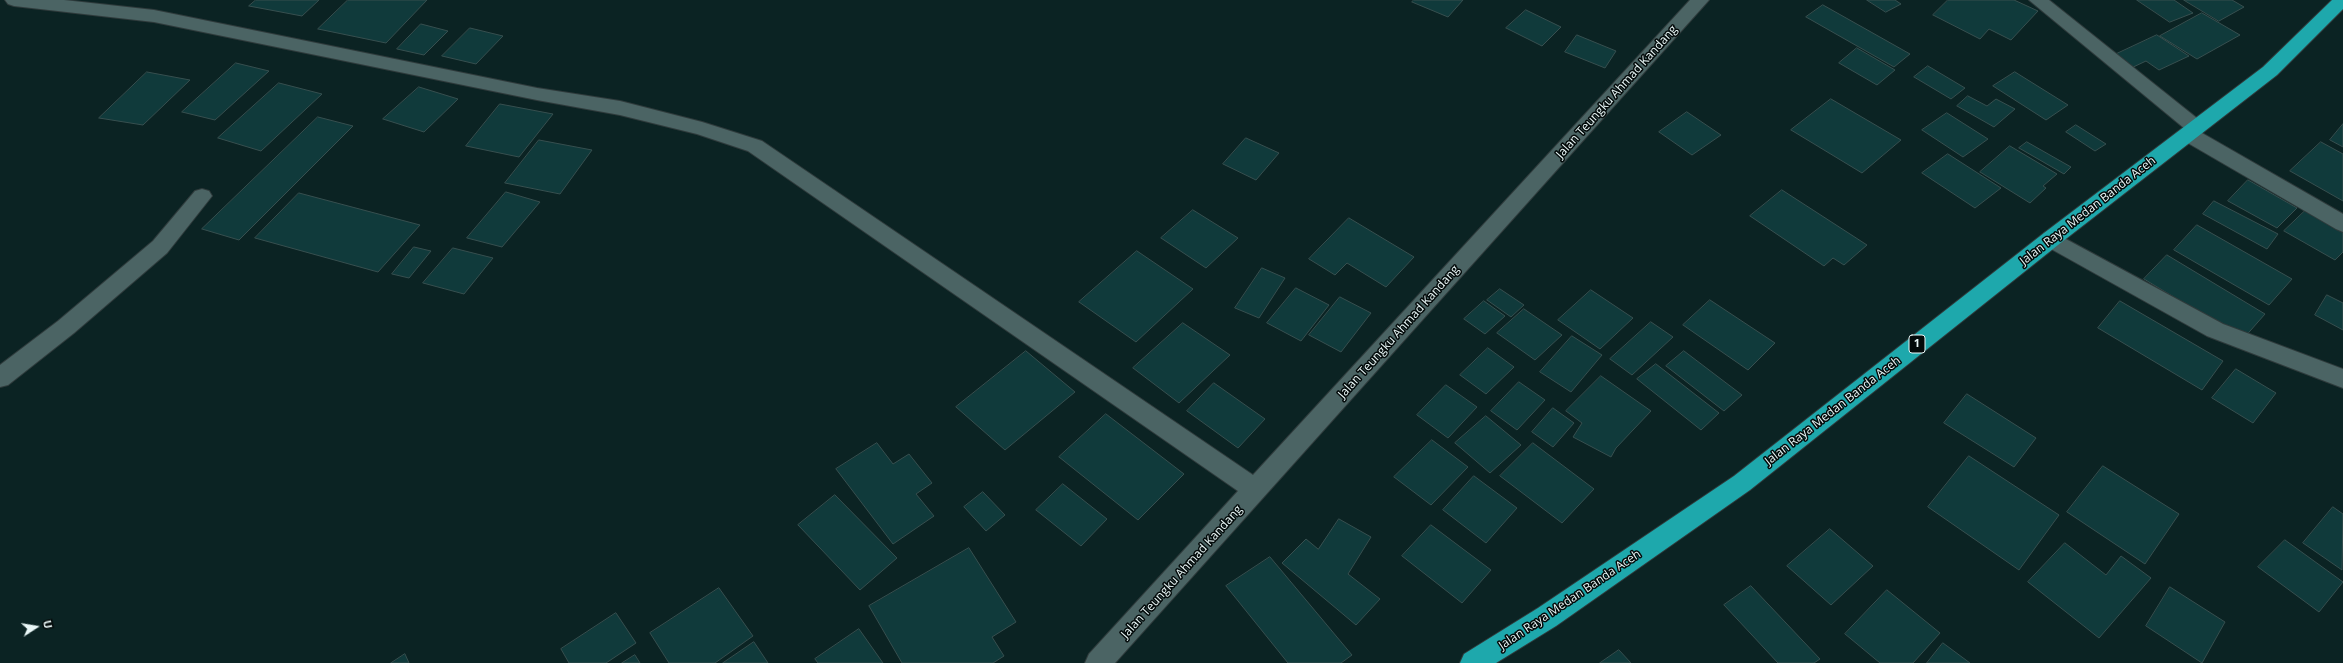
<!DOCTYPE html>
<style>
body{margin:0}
#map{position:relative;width:2343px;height:663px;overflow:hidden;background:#0b2323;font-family:"Open Sans",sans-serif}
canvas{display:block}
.north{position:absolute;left:16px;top:607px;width:40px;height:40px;-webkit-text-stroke:3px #030a0a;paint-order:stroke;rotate:78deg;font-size:11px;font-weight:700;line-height:16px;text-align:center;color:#e9f7f7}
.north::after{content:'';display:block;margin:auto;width:14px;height:18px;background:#e9f7f7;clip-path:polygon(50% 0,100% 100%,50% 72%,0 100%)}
</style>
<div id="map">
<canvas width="2343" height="663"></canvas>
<div class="north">U</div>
</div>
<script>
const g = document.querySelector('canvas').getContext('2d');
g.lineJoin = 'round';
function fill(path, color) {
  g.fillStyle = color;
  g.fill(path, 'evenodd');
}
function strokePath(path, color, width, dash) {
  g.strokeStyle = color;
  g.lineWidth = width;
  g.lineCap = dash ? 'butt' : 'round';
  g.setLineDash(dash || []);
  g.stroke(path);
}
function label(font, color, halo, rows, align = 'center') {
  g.font = font + ' "Open Sans",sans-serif';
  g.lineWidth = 3;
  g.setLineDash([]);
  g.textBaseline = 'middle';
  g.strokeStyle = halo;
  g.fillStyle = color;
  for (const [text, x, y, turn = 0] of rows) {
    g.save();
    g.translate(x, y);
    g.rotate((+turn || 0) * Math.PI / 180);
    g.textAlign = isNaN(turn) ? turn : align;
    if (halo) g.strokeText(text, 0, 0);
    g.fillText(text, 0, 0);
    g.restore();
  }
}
const building = new Path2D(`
 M256 0H319L302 16 249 6Z
 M348 0H427L386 43 318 29Z
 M1414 0H1463L1448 17 1412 2Z
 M1867 0H1895L1901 4 1886 12Z
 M1948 0H2014L2038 11 2011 40 1989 29 1980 39 1933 15Z
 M2137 0H2174L2193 13 2170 22Z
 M2184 0H2232L2244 7 2219 21Z
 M1823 5 1910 54 1894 67 1806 17Z
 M1526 10 1561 27 1542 46 1506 28Z
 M2202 13 2240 35 2197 59 2160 36Z
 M421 24 448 31 424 55 397 49Z
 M470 28 503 36 476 64 442 56Z
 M1577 35 1616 51 1605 68 1565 52Z
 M2157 35 2189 56 2159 70 2146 61 2129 69 2110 57Z
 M1857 48 1895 70 1877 85 1839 63Z
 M236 63 269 71 215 120 182 112Z
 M1928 66 1965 88 1951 99 1914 77Z
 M147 72 190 80 143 125 99 118Z
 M2015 72 2068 105 2046 120 1993 86Z
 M279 83 322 94 261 151 218 138Z
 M419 87 458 99 424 132 383 119Z
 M1968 96 1987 106 1996 99 2015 109 1994 127 1957 106Z
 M1831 99 1901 140 1862 173 1791 130Z
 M500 104 553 114 519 157 466 146Z
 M1687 112 1721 135 1692 155 1659 132Z
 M1947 113 1988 139 1963 157 1922 130Z
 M318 117 353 126 239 240 202 229Z
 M2343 124V147L2330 140Z
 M2076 125 2106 144 2095 151 2066 132Z
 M1246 138 1279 153 1256 180 1223 164Z
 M539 140 592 150 560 194 505 183Z
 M2027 142 2071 167 2064 174 2019 148Z
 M2321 142 2343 154V201L2290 171Z
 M2010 146 2057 174 2043 186 2046 188 2030 203 1980 172Z
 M1948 154 2001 188 1975 208 1922 173Z
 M2248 180 2297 208 2277 228 2228 201Z
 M1782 190 1867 245 1844 265 1833 258 1824 266 1750 216Z
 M506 192 540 202 502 247 467 238Z
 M299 193 420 225 378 272 255 238Z
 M2214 201 2278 234 2267 249 2203 214Z
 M1193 210 1238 238 1206 268 1161 238Z
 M2306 210 2343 232V252L2335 260 2284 231Z
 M1349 218 1414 257 1386 287 1347 263 1335 275 1309 259Z
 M2197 225 2292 279 2269 305 2174 250Z
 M414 247 431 251 409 278 392 274Z
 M453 248 493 258 464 294 423 283Z
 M1137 251 1193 289 1136 342 1079 302Z
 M2167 255 2265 314 2243 339 2144 279Z
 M1262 268 1285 278 1259 318 1235 308Z
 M1296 288 1329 305 1301 341 1267 323Z
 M1500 289 1524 305 1511 317 1487 300Z
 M1591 290 1633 318 1600 349 1558 320Z
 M2327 295 2343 303V330L2315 315Z
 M1340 297 1371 313 1341 352 1309 335Z
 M1710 300 1775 343 1748 370 1683 325Z
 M1484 301 1505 316 1485 334 1464 319Z
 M2120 301 2223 361 2202 390 2098 328Z
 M1524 309 1562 335 1535 360 1497 333Z
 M1651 322 1673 337 1632 375 1610 359Z
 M1183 323 1230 355 1179 403 1133 368Z
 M1572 336 1602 355 1571 392 1540 372Z
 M1488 348 1514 367 1486 394 1460 375Z
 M1026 351 1075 392 1005 450 956 407Z
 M1684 351 1742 395 1724 411 1666 366Z
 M1656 364 1719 413 1701 430 1637 379Z
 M2236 369 2276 393 2253 423 2212 398Z
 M1601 376 1651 411 1616 448 1611 457 1573 437 1582 423 1566 411Z
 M1519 382 1545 400 1517 430 1491 411Z
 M1214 383 1265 419 1238 448 1187 411Z
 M1446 385 1477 407 1448 438 1417 415Z
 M1967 394 2036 438 2014 467 1944 423Z
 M1553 408 1574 423 1553 447 1532 432Z
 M1106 414 1184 474 1138 520 1059 457Z
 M1486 416 1521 445 1490 473 1455 443Z
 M1432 440 1468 467 1431 505 1394 477Z
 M877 443 893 464 909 454 932 483 916 494 934 516 893 544 836 469Z
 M1533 443 1594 489 1562 523 1500 476Z
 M1969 456 2059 515 2019 570 1928 507Z
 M2103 466 2179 514 2145 564 2067 512Z
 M1474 476 1517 508 1486 543 1443 510Z
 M1063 484 1107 519 1081 546 1036 510Z
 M983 492 1005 515 986 531 964 507Z
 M835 495 897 558 860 590 798 525Z
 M2333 507 2343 514 2342 570 2303 543Z
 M1339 519 1371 537 1348 574 1380 599 1356 625 1282 563 1306 539 1318 549Z
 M1431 525 1491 570 1462 603 1402 556Z
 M1830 529 1873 566 1831 605 1787 566Z
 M2285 540 2343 582 2319 612 2258 567Z
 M2065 543 2106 575 2121 556 2151 578 2099 638 2028 582Z
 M969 548 1016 622 992 637 1004 656 993 663H902L869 606Z
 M1270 557 1352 655 1341 663H1288L1226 586Z
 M1751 586 1820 659 1814 663H1778L1724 605Z
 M2170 587 2225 622 2202 663 2146 626Z
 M719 588 753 636 715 663H669L650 633Z
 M1887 590 1940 633 1913 663H1880L1845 634Z
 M616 613 636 643 606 663H569L561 649Z
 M859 629 883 663H818L815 659Z
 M754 642 768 663H723Z
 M1943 643 1970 663H1927Z
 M1619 650 1631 663H1600Z
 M405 654 409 663H391Z
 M635 655 640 663H622Z`);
const minor = new Path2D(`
 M5 0H64L154 10 537 88 620 101 702 122 762 141 1253 475 1690 0H1709L1115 663H1085L1089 654 1238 491 748 151 697 134 620 115 537 100 154 22 14 6 8 4Z
 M2029 0H2049L2203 123 2206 128 2202 133 2343 214V232L2336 229 2181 139 2178 134 2184 128Z
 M202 189 209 191 212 196 167 253 74 333 8 385 0 387V365L58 321 153 241 195 191Z
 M2051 231 2223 324 2343 369V388L2207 336 2044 245 2041 239 2044 233Z`);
const highway = new Path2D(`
 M2332 0H2343V9L2277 75 2058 245 1750 490 1556 626 1496 663H1460L1464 654 1538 608 1734 476 2044 233 2263 67Z`);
const shields = [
 [1917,344,16]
];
const shieldNames = [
 ["1",1917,344]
];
const streetNames = [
 ["Jalan Teungku Ahmad Kandang",1617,92,-48],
 ["Jalan Raya Medan Banda Aceh",2088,211,-38],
 ["Jalan Teungku Ahmad Kandang",1399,332,-48],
 ["Jalan Raya Medan Banda Aceh",1833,411,-38],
 ["Jalan Teungku Ahmad Kandang",1182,572,-48],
 ["Jalan Raya Medan Banda Aceh",1570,600,-34]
];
fill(building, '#103a3b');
strokePath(building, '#374f4f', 1);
strokePath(minor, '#2f3b3c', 2);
strokePath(highway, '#2f3b3c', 2);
fill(minor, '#4b6464');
fill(highway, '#1ea8ac');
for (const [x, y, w] of shields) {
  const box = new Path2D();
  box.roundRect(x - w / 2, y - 9, w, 18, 3);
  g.fillStyle = '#030a0a';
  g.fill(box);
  strokePath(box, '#e9f7f7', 1);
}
label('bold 11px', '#e9f7f7', null, shieldNames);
label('12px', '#e9f7f7', '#030a0a', streetNames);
</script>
